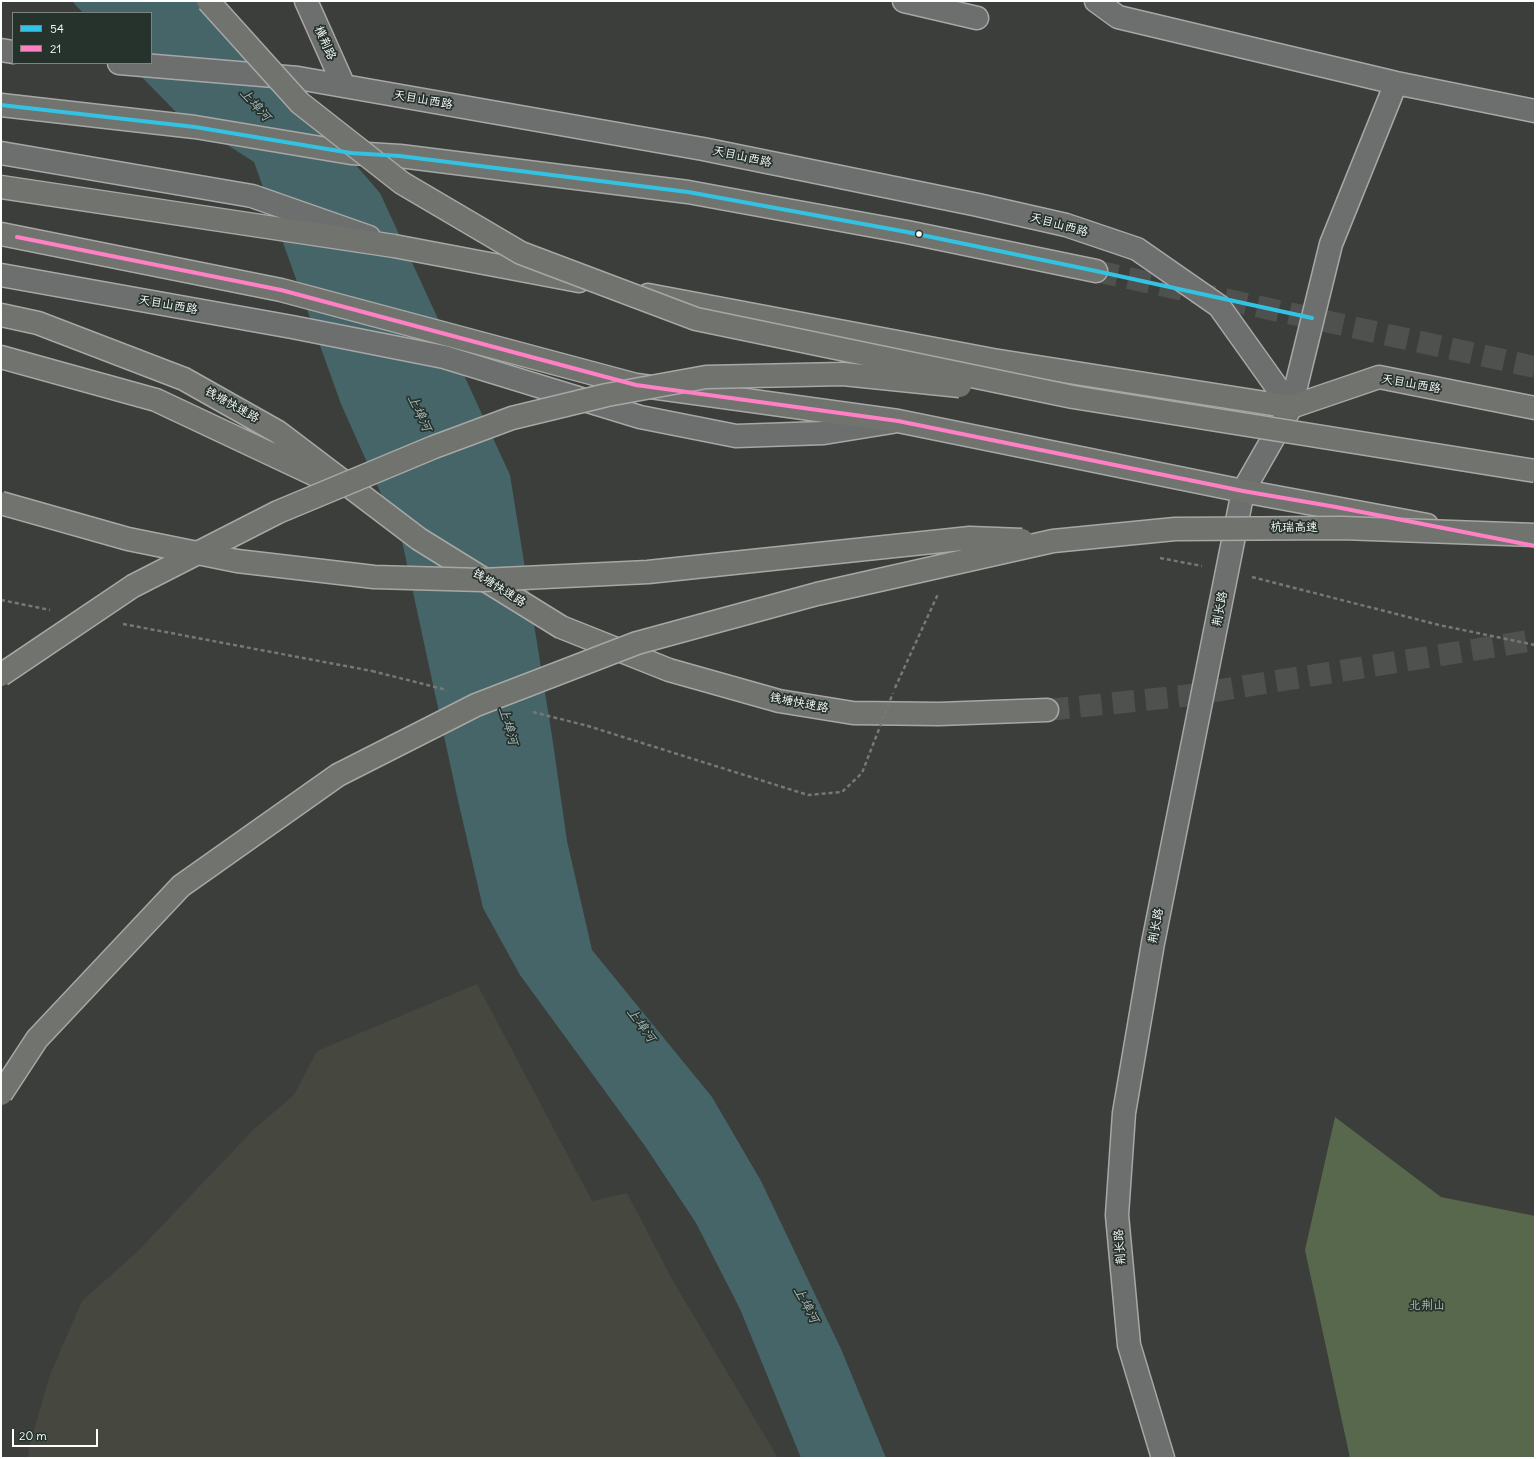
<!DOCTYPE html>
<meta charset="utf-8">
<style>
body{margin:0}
#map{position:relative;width:1536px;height:1459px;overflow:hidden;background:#3b3e3a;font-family:Delius,sans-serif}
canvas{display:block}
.frame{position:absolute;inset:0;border:2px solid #fff;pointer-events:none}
.legend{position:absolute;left:12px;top:12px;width:140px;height:52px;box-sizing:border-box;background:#26332d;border:1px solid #7d8581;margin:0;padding:5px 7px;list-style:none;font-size:12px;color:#fff}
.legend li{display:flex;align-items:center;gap:8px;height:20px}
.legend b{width:20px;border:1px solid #7d8581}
.scale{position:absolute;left:12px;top:1429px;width:86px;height:18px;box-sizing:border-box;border:2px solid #fff;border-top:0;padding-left:5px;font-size:12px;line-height:14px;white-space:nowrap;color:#fff;-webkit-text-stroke:3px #26332d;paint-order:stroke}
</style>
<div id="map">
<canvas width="1536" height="1459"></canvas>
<div class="frame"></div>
<ul class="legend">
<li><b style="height:5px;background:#33c2e2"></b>54</li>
<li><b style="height:5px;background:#ff80c5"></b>21</li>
</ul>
<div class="scale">20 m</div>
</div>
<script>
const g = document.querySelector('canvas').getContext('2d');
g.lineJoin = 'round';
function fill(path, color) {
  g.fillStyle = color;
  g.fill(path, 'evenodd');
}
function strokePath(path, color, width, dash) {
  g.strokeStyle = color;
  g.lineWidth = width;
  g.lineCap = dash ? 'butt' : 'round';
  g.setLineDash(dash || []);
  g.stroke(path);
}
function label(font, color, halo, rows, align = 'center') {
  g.font = font + ' Delius,"LXGW WenKai TC",sans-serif';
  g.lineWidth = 3.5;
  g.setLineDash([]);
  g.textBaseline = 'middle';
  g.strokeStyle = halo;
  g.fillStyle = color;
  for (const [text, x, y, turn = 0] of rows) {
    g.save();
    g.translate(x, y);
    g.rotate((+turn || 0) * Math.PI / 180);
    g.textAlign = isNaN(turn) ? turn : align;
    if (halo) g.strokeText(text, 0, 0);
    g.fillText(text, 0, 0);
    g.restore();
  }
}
const built = new Path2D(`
 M477 984 592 1201 627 1193 673 1281 778 1458H28L29 1447 50 1375 82 1301 137 1252 254 1129 294 1095 317 1051Z`);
const green = new Path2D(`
 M1335 1117 1441 1197 1535 1216V1458H1350L1305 1250Z`);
const water = new Path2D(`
 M72 1H220L264 59 380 193 510 475 552 736 567 841 592 950 712 1097 761 1181 841 1349 886 1458H801L740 1309 696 1223 645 1146 520 975 483 908 457 796 402 541 341 404 254 162 176 112 128 63H151V13H83Z`);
const highwayTunnel = new Path2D(`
 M1096 271 1535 367
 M1047 710 1183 696 1535 640`);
const path = new Path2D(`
 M1160 558 1202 566
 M1252 577 1439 625 1535 645
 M1 600 50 610
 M123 624 372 671
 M895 688 938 594`);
const street = new Path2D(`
 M904 1 977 18
 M1096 1 1118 17 1396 83 1535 111
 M1291 407 1331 244 1396 83`);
const secondary = new Path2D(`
 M306 1 344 86
 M1 50 13 52
 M119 63 298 78 703 149 978 205 1066 225 1137 249 1219 306 1291 407 1243 491 1153 943 1124 1113 1117 1215 1129 1345 1163 1458
 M1 153 252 196 369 237
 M1 275 292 327 444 357 640 417 736 436 824 433 892 422`);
const primary = new Path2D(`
 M1 187 394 246 579 281
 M1 234 281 290 636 385 898 421 1243 491 1427 525
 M648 295 993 360 1291 407 1379 377 1535 408`);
const highway = new Path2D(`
 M1 105 195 127 351 153 400 156 688 192 907 232 1096 271
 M1 315 38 323 184 379 278 432 419 539 561 627 669 670 779 701 853 713 939 714 1047 710
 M1 357 156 400 326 480`);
const pathBridge = new Path2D(`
 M372 671 447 690
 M533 712 588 726 808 795 842 792 862 773 893 693`);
const highwayBridge = new Path2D(`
 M208 1 300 103 402 183 521 253 696 319 1073 397 1535 471
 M1 503 128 539 237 561 374 577 482 580 648 572 970 538 1022 540
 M1 675 133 586 278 512 434 447 512 418 607 395 706 377 843 374 960 386
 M1 1094 37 1039 181 886 338 775 476 705 637 643 817 594 1053 541 1175 529 1342 528 1535 535`);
const bus1 = new Path2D(`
 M1 105 195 127 351 153 400 156 688 192 907 232 1096 271 1312 318`);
const bus2 = new Path2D(`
 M17 237 281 290 636 385 898 421 1243 491 1336 507 1535 546`);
const markers = [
 [919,234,3.5,"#fff"]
];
const streetNames = [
 ["横荆路",325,43,66],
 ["天目山西路",423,100,10],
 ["天目山西路",742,157,12],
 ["天目山西路",1059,225,15],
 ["天目山西路",168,305,10],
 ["天目山西路",1411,384,10],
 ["钱塘快速路",232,405,29],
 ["杭瑞高速",1294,528],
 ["钱塘快速路",499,588,32],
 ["荆长路",1220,609,-79],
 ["钱塘快速路",799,703,11],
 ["荆长路",1156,926,-79],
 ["荆长路",1120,1247,-95]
];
const parkNames = [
 ["北荆山",1427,1306]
];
const waterNames = [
 ["上埠河",255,105,48],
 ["上埠河",419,413,65],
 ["上埠河",508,726,74],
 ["上埠河",641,1025,54],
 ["上埠河",806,1305,62]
];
fill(built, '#46483f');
fill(green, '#58684d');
fill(water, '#466568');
strokePath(highwayTunnel, '#4f514e', 22, [22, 11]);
strokePath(street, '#a7a8a6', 25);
strokePath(secondary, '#a7a8a6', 25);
strokePath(primary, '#a7a8a6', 25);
strokePath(highway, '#a7a8a6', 25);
strokePath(path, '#767876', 2.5, [4, 3]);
strokePath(street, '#6c6f6d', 22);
strokePath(secondary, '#6c6f6d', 22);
strokePath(primary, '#71736e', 22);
strokePath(highway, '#71736e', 22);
strokePath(highwayBridge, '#a7a8a6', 25, []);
strokePath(pathBridge, '#767876', 2.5, [4, 3]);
strokePath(highwayBridge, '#71736e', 22);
strokePath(bus1, '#33c2e2', 4);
strokePath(bus2, '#ff80c5', 4);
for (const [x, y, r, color] of markers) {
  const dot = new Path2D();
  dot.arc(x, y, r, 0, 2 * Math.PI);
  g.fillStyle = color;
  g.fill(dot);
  strokePath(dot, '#26332d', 1.5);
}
label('12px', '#fff', '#26332d', streetNames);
label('12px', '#b6beb0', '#26332d', parkNames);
label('italic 13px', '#acbcbd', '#26332d', waterNames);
</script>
